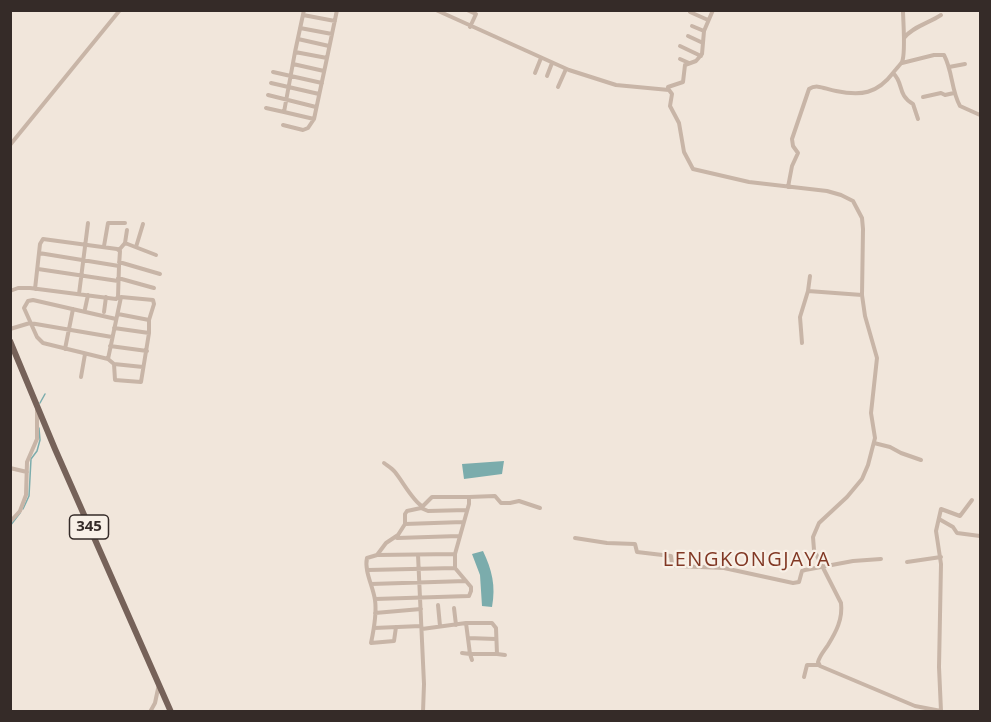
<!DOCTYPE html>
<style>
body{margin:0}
#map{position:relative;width:991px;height:722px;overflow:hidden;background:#f1e6db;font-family:"Open Sans",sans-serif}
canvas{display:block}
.frame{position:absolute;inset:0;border:12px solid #352b28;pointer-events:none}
</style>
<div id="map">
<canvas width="991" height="722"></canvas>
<div class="frame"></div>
</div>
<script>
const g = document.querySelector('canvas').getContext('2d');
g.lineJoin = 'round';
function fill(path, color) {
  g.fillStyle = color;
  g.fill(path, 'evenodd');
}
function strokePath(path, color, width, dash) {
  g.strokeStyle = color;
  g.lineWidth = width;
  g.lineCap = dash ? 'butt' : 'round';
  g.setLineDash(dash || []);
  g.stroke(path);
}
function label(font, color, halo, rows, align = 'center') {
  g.font = font + ' "Open Sans",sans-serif';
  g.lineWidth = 4.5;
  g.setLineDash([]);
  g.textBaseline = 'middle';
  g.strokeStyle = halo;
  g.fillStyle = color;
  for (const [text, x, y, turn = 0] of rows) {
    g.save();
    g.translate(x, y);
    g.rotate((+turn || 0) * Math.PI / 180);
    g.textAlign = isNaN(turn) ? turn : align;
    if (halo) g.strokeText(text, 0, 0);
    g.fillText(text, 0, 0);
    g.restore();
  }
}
const water = new Path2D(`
 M504 461 502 474 464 479 462 464Z
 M483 551C492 570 496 586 492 607L482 606 480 575 472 554Z`);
const stream = new Path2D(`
 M40 403 45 394
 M23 509 29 496 31 459 37 451 40 440 39 428
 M10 526 20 513`);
const street = new Path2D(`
 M436 10 569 70 616 85 669 90 672 94 670 106 679 123 684 152 693 169 749 182 827 191 841 195 853 201 862 218 863 229 862 295 865 316 877 358 871 413 875 438 868 465 862 479 847 497 819 523 813 537 814 550 841 603C843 619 836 632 828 645 824 651 820 655 818 662L820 666 915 706 941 711 939 667 941 564 936 531 941 509 960 516 972 500
 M467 10 476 14 470 27
 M690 12 708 20
 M303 15 335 21
 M692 26 704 31
 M300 28 332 34
 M688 36 703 43
 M904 38C912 27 929 23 941 15
 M298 39 329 46
 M680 46 701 56
 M295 52 304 10
 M680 59 689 63
 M902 63 934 55H944C953 72 951 90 960 106L980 115
 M293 64 324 71
 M949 67 965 64
 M273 72 322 83
 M535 73 541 58
 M893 73C904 83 897 95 913 104L918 119
 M547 76 552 63
 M271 83 319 94
 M558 87 566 69
 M668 90V87L683 82 685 65 696 61 702 54 704 31 713 10
 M268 95 316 107
 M923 97 941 93 945 95 954 93
 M266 108 284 112 295 52 327 58 337 10
 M284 112 314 119
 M283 125 303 130 308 128 314 119 327 58
 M10 145 120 10
 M788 187 792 166 798 153 793 146 792 139 809 89C818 83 826 90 836 91 861 96 877 94 893 73 895 70 900 65 902 62 906 53 903 21 903 10
 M125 243 156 255
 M104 246 108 223H125
 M136 247 143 224
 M119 250 125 243 127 230
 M119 262 160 274
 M38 269 118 281
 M118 278 154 288
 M35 289 40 244 43 239 117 249 120 251 119 266 39 253
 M10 291 18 288H30L116 299 118 297 119 266
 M808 291 862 295
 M79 294 88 223
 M85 309 88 295
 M104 312 106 297
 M118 314 149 320
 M116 319 33 300 28 301 24 308 37 337 43 343 108 359 114 364 143 367
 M114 328 149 333
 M10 329 30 323 112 337
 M802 343 800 317 808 291 810 276
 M110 346 147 351
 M65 349 73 309
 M108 359 121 297 153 300 154 304 149 320V333L141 382 115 380 114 364
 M81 377 85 354
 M874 443 890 447 901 453 921 460
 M384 463C388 466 392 468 395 472 403 482 413 501 422 506
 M10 468 27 472
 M469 497 495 496 501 503H510L519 501 540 508
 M421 508 428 511 467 510
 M939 519 953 527 957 533 980 536
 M10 522 20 511 26 495 27 462 37 439V407
 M405 524 463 522
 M397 538 459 536
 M575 538 607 543 635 544 637 552 671 556 672 564 675 566 724 568 793 583 799 582 802 571 805 570 853 561 881 559
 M377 555 386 543 398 535 405 524V514L407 511 421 508 432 497H469V504L455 554 377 555 367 558C364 571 373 586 375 600 377 614 374 629 371 643L394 641 396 627
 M418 555 424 684 423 712
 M907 562 941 557
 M368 570 455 568
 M371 584 466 581
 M375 599 469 596 471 591V587L455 568V554
 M438 605 440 626
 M454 608 456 625
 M375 613 421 609
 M374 628 421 626
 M422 629 466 623H492L496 628 497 654H470L466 623
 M468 638 496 639
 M462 653 470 654 472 660
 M497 654 505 655
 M804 677 807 665H819
 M150 712 155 703 159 684`);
const primary = new Path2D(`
 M10 341 55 449 171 712`);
const shields = [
 [89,527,39]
];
const shieldNames = [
 ["345",89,527]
];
const quarterNames = [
 ["LENGKONGJAYA",747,560]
];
fill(water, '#7bacac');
strokePath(stream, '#7bacac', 1.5);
strokePath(street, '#c8b5a7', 4);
strokePath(primary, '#766259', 6);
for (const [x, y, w] of shields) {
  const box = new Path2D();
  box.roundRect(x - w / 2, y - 12, w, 24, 4.5);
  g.fillStyle = '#f8f0e7';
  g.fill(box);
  strokePath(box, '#352b28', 1.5);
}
label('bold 15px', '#352b28', null, shieldNames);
g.letterSpacing = '1.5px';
label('20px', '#813824', '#f8f0e7', quarterNames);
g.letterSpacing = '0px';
</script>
